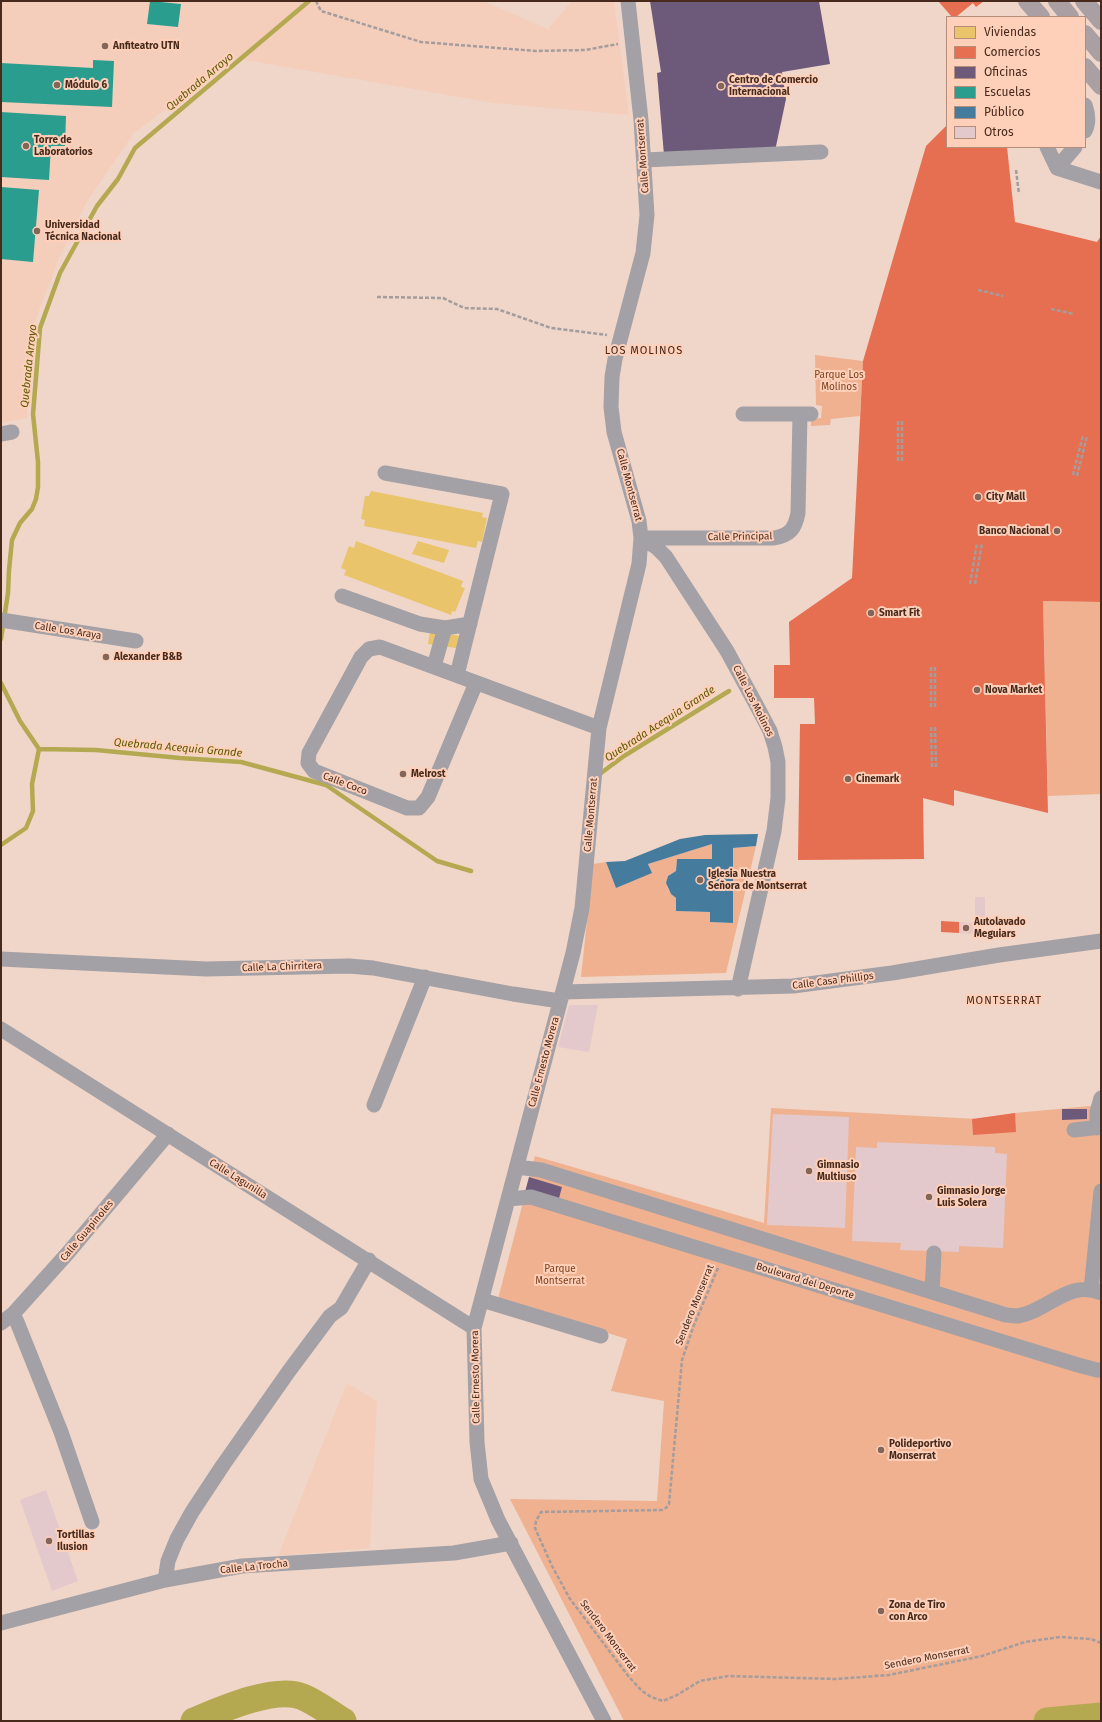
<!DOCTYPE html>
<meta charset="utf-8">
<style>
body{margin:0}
#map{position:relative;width:1102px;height:1722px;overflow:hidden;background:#efd6c9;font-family:"Fira Sans",sans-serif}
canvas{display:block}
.frame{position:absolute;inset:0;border:2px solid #472a1c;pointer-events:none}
.legend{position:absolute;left:946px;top:16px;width:140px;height:132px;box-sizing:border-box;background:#fed0ba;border:1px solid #b58e7b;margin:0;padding:5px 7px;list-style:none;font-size:12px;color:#472a1c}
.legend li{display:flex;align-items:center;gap:8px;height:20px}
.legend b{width:20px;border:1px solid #b58e7b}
</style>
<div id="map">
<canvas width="1102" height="1722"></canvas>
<div class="frame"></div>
<ul class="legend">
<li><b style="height:11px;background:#e9c46a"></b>Viviendas</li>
<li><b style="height:11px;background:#e76f51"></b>Comercios</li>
<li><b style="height:11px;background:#6d597a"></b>Oficinas</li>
<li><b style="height:11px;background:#2a9d8f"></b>Escuelas</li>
<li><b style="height:11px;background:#457b9d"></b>Público</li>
<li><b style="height:11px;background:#e3c9cb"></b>Otros</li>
</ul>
</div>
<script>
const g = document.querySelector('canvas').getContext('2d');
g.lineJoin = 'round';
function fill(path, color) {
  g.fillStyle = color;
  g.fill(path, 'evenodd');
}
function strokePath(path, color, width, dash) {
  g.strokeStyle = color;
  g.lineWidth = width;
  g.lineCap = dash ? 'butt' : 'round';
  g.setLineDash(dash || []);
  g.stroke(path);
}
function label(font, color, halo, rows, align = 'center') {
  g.font = font + ' "Fira Sans",sans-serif';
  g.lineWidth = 4;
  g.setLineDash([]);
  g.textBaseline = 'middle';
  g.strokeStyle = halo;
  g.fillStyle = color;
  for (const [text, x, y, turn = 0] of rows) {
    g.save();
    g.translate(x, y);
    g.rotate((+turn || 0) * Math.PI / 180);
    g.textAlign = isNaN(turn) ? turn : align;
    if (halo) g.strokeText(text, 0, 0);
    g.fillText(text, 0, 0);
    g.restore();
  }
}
const built = new Path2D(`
 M1 1H483L548 29 572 1H614L629 115 494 103 234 58 134 133 86 203 59 259 32 329 27 418 1 423Z
 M347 1383 377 1401 370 1548 278 1556Z`);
const green = new Path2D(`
 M815 355 863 361 860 416 831 419 830 425 811 426V419L821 418 822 406 816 405Z
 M1043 601 1101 602V794L1048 796Z
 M712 844V859H677L676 871 668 876C665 886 668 892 676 898L677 911 710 912V922L732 923 733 848 756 846 726 973 581 977 593 864 606 862 616 888 651 873 648 864Z
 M1101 1105V1721H624L510 1499 657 1501 664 1401 611 1391 627 1339 498 1299 535 1156 764 1223 771 1108 977 1119 1015 1113Z`);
const homes = new Path2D(`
 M371 491 483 513 482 517 487 518 482 542 478 541 476 548 364 526 365 520 361 519 365 496H369Z
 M356 541 463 581 461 587 465 588 455 612 452 611 451 615 344 575 346 570 341 568 349 546 354 548Z
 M418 541 449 550 444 563 412 554Z
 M430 631 472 638 470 650 428 644Z`);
const shops = new Path2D(`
 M938 1H984L976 7 973 3 956 17H952Z
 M947 125V147H1007L1015 222 1097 242 1101 236V602L1043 601 1048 813 954 790V806L923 798 924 859 798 860 800 724H815L814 698H774V665H790L789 622 852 578 863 361 926 146Z
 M941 921 959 922V933L941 932Z
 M1015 1113 1016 1132 973 1135 972 1119Z`);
const offices = new Path2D(`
 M650 1H819L830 64 782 72 786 99 775 151 664 155 657 73 661 72Z
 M1062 1109H1087V1119L1062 1120Z
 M529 1177 562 1187 558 1202 525 1192Z`);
const schools = new Path2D(`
 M150 1 181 4 178 27 147 24Z
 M93 60 114 61 112 107 1 102V63L93 68Z
 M1 112 66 116 65 146H51L49 180 1 177Z
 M1 187 39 190 33 262 1 259Z`);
const public = new Path2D(`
 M758 834 756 846 733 848V923L710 922V912L676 911V898L671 894 666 883 668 876 676 871 677 859H712V844L648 864 652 873 616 888 606 862 625 861 680 839 705 835Z`);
const stream = new Path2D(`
 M1 639 8 593 9 570 12 540 20 523 32 509 36 499 38 487V462L33 414 40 328 60 273 97 206 118 179 135 148 309 1
 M1 683 20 721 39 749
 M39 749 96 750 180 758 241 762 326 785 437 861 471 871
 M601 773 624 756 729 691
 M1 845 26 828 33 811 32 784 39 749`);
const river = new Path2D(`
 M194 1721C220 1710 276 1685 303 1697 317 1703 330 1713 343 1721
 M1047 1721 1101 1716`);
const building = new Path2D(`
 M975 897H985V923H975Z
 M959 922 973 923V934L959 933Z
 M569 1005H598L589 1052 558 1047Z
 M773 1114 849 1117 845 1228 767 1225Z
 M877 1142 995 1147V1153L1007 1154 1003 1248 959 1246V1252L900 1250 901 1243 852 1241 856 1147 877 1148Z
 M46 1490 78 1581 52 1591 20 1500Z`);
const path = new Path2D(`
 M316 1 321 11 421 42 536 51 585 50 618 44
 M1016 170 1019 194
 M978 290 1003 296
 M377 297 443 298 464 308 497 309 551 328 607 335
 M1051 309 1074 314
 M898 421V462
 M902 421V462
 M1073 475 1083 435
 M1077 476 1087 436
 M970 584 977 543
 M975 584 982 543
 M931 667V709
 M935 667V709
 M931 727 932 768
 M935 727 936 768
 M718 1268 694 1325 682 1360 669 1504 666 1508 662 1510 541 1512 536 1521 535 1528 552 1566 570 1599 629 1677 642 1691 651 1697 663 1701 677 1695 700 1681 728 1676 836 1679 889 1675 982 1656 1025 1642 1060 1637 1091 1639 1101 1643`);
const minor = new Path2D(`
 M1085 105C1088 113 1089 123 1085 131
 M1047 147 1057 168 1101 182
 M644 160 821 152
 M1057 168 1075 147
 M743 414H811
 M1 434 12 432
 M385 473 502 494 457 675
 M641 538 656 547 666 557 727 651 759 710 770 731 775 747 778 762V798L774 831 738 989
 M641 538H774C790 535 795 529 798 513L800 414
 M342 596 420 624 445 628 470 624
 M1 620 136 641
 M434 666 445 628
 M476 683 428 797 419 808H407L314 771 308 763 309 753 361 657 369 649 380 647 599 728
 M1 959 206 969 349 966 373 968 513 994 560 1001
 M563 992 793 986 892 973 999 955 1101 941
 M1 1029 474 1328
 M374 1105 425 977
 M1097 1128V1112L1101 1098
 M1074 1130 1101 1127
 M517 1167 541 1170 1006 1315C1010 1315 1014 1316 1018 1316 1048 1311 1069 1279 1101 1293
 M508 1199 531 1197 1078 1365 1097 1370H1101
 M1091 1290 1101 1191
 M932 1292 934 1253
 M482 1300 601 1336
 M13 1314 17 1322 61 1432 92 1522
 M1 1323 13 1314 67 1254 168 1134
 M165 1580 168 1561 177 1539 192 1512 223 1465 289 1371 330 1316 341 1308 369 1260
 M1 1623 165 1580 242 1566 454 1553 511 1543
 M604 1721 498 1520 481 1479 477 1442 474 1328 573 953 582 908 599 728 639 564 641 538 639 521 614 432 611 407 612 377 615 359 643 253 647 215 641 120 628 1`);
const major = new Path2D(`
 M1027 1 1041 17
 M1057 1 1070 17
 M1084 1 1101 21
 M1085 34 1101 53
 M1085 67 1101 86`);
const markers = [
 [105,46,4,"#826659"],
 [57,85,4,"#826659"],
 [721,86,4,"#826659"],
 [26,146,4,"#826659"],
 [37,231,4,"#826659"],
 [978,497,4,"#826659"],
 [1057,531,4,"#826659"],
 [871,613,4,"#826659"],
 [106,657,4,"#826659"],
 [977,690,4,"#826659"],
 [403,774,4,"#826659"],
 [848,779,4,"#826659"],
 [700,880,4,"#826659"],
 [966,928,4,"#826659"],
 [809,1171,4,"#826659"],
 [929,1197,4,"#826659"],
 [881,1450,4,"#826659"],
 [49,1541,4,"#826659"],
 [881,1611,4,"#826659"]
];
const poiNames = [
 ["Anfiteatro UTN",113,46],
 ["Centro de Comercio",729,80],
 ["Internacional",729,92],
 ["Módulo 6",65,85],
 ["Torre de",34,140],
 ["Laboratorios",34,152],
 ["Universidad",45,225],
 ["Técnica Nacional",45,237],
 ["City Mall",986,497],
 ["Banco Nacional",1049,531,"right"],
 ["Smart Fit",879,613],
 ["Alexander B&B",114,657],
 ["Nova Market",985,690],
 ["Melrost",411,774],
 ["Cinemark",856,779],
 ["Iglesia Nuestra",708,874],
 ["Señora de Montserrat",708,886],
 ["Autolavado",974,922],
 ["Meguiars",974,934],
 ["Gimnasio",817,1165],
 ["Multiuso",817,1177],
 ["Gimnasio Jorge",937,1191],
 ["Luis Solera",937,1203],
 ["Polideportivo",889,1444],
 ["Monserrat",889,1456],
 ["Tortillas",57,1535],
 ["Ilusion",57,1547],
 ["Zona de Tiro",889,1605],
 ["con Arco",889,1617]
];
const streetNames = [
 ["Calle Montserrat",643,156,-94],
 ["Calle Montserrat",629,485,75],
 ["Calle Principal",740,537,-1],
 ["Calle Los Araya",68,631,9],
 ["Calle Los Molinos",753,701,63],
 ["Calle Coco",345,784,21],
 ["Calle Montserrat",591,815,-85],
 ["Calle La Chirritera",282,967,-2],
 ["Calle Casa Phillips",833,981,-7],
 ["Calle Ernesto Morera",544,1062,-75],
 ["Calle Lagunilla",238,1179,32],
 ["Calle Guapinoles",87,1231,-50],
 ["Boulevard del Deporte",805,1281,17],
 ["Sendero Monserrat",695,1305,-68],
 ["Calle Ernesto Morera",476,1377,-91],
 ["Calle La Trocha",254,1567,-6],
 ["Sendero Monserrat",608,1636,53],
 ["Sendero Monserrat",927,1658,-11]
];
const parkNames = [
 ["Parque Los",839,375],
 ["Molinos",839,387],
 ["Parque",560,1269],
 ["Montserrat",560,1281]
];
const waterNames = [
 ["Quebrada Arroyo",200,82,-40],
 ["Quebrada Arroyo",29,366,-84],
 ["Quebrada Acequia Grande",660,724,-33],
 ["Quebrada Acequia Grande",178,748,5]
];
const neighbourhoodNames = [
 ["LOS MOLINOS",644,351],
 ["MONTSERRAT",1004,1001]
];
fill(built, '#f4cebb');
fill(green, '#efb190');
fill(homes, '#e9c46a');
fill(shops, '#e76f51');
fill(offices, '#6d597a');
fill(schools, '#2a9d8f');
fill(public, '#457b9d');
strokePath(stream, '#b4a950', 4.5);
strokePath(river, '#b4a950', 27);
fill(building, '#e3c9cb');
strokePath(path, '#a49c9d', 2.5, [4, 2]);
strokePath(minor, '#a3a0a6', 15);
strokePath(major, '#aaa0a4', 18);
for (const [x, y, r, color] of markers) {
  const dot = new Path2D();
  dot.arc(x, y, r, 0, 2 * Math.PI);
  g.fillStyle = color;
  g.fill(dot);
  strokePath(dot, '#fed0ba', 1.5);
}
label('bold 10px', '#472a1c', '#fed0ba', poiNames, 'left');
label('10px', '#472a1c', '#fed0ba', streetNames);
label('10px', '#80421f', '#fed0ba', parkNames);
label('italic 11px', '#5c5a00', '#fed0ba', waterNames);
g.letterSpacing = '1px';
label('11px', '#472a1c', '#fed0ba', neighbourhoodNames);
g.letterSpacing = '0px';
</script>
